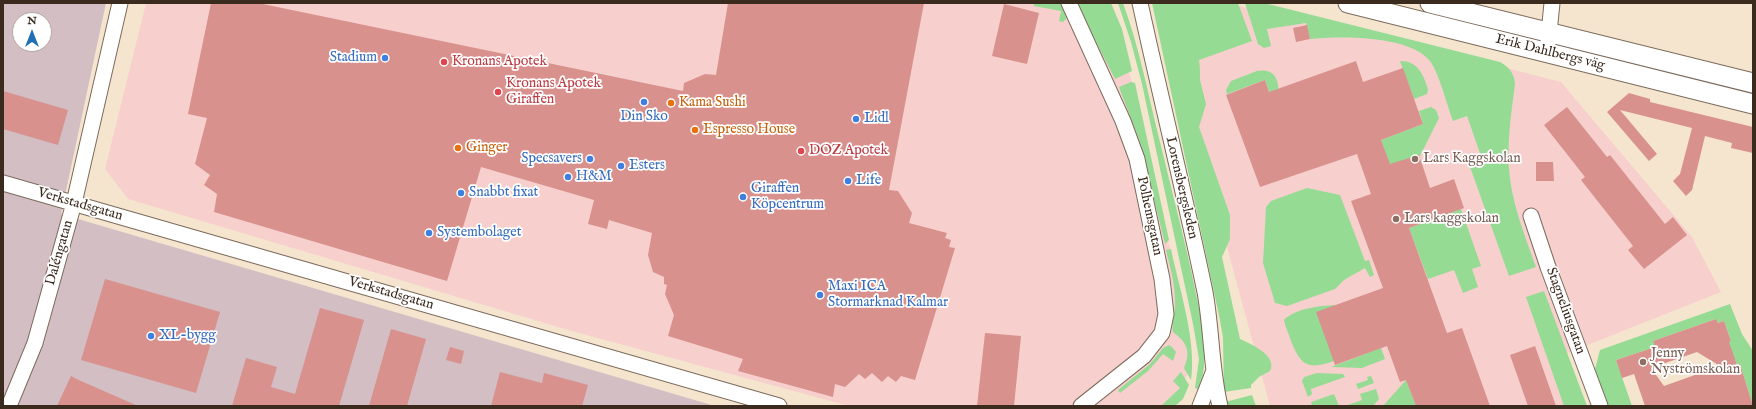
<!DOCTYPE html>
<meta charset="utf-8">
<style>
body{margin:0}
#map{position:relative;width:1756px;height:409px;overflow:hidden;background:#f5e5ce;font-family:"IM FELL English",serif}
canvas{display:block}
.frame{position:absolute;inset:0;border:4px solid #3b2a1e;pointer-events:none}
.north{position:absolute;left:12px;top:12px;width:40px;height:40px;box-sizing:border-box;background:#fff;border:1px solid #b1aaa5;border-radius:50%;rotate:0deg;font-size:11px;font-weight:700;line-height:16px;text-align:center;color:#3b2a1e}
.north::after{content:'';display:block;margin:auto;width:14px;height:18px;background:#1f6fb2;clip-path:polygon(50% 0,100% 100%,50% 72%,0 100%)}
</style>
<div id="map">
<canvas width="1756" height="409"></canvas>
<div class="frame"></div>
<div class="north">N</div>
</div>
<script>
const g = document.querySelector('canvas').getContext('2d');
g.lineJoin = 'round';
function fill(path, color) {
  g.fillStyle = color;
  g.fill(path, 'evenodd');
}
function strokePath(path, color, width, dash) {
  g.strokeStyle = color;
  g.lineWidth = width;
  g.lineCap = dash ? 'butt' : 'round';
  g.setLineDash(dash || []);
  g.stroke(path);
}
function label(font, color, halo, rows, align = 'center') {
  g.font = font + ' "IM FELL English",serif';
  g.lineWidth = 3.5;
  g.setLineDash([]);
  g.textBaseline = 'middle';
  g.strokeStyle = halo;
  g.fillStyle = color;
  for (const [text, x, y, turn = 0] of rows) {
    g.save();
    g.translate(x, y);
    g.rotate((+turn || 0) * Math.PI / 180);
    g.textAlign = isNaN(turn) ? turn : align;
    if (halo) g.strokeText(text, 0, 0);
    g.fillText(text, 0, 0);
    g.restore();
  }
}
const built = new Path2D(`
 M146 3H1108L1135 92 1173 262 1190 368 1176 400 1169 406H849L568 330 128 199 105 169Z
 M1161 3H1226L1476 60 1561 82 1692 237 1721 292 1565 354 1587 406H1270Z`);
const industrial = new Path2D(`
 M3 3H106L61 214 715 406H3ZM20 20H44V44H20Z`);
const green = new Path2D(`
 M1034 3H1060L1067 18 1063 22 1059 21 1061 11 1034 6Z
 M1076 3H1111L1122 29 1132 71 1115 79Z
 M1118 3H1123C1140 49 1149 99 1161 146 1171 188 1182 229 1191 270 1199 310 1211 349 1200 390L1195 388 1199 359 1193 324 1142 84 1131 42Z
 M1152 3H1238L1252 41 1199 60 1200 69V80L1206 104 1199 127 1230 215V239L1222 257 1240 339C1251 344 1278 356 1270 371L1259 377 1251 385V388L1224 392 1223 338 1220 320Z
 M1245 3H1264L1500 62C1509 67 1514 73 1515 84 1511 115 1506 147 1510 179 1514 209 1526 239 1536 267L1509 276 1469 164 1482 159 1467 116 1453 121C1447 105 1439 73 1430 61 1409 35 1340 36 1310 39L1306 23 1267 29 1271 46 1264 48 1258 44Z
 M1400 61C1418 61 1423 74 1428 89L1427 94 1414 99Z
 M1257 71C1284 66 1279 96 1276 111L1265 80 1227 94 1226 90 1231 81Z
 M1131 82 1135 83 1169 240 1165 244 1141 145 1119 87Z
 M1431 107 1436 110 1439 118 1420 156 1419 155 1404 160 1393 174 1381 140 1423 124 1419 111Z
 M1307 188 1340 195 1365 261 1369 260 1374 275 1370 277 1365 268 1344 280 1335 289 1287 306 1275 303 1263 263 1266 207 1271 201Z
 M1461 209 1481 266 1472 269 1478 287 1463 293 1454 270 1428 279 1409 228Z
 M1171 249C1179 288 1197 341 1191 380L1184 368C1191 352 1187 342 1173 332 1171 322 1176 311 1175 301 1175 283 1170 267 1166 250Z
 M1544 291 1587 406H1564L1526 297Z
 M1730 304 1742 334 1753 351V406L1740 364 1737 365 1735 360 1730 361 1724 343 1731 341 1724 321 1718 323 1716 319 1653 341 1655 347 1616 360 1632 406H1608L1595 369 1600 350Z
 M1335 305 1334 361C1308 370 1301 366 1291 341 1289 334 1285 327 1284 320 1296 308 1319 306 1335 305Z
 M1169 345 1172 347 1176 352 1173 361 1163 354 1148 371 1120 393 1118 390 1150 364 1163 348Z
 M1381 348 1385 359 1362 368 1331 367Z
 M1181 372 1189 385 1183 399 1175 406H1161L1180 388 1173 381Z
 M1317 373 1343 374 1345 377 1311 389 1312 394 1308 397 1302 381 1304 377Z
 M1371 376 1374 383 1358 389 1356 384 1368 380 1367 377Z
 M1406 380 1416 406H1383Z
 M1376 389 1379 399 1373 406H1345L1362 400 1360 394Z
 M1334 394 1339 406H1312L1311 402Z
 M1252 395 1256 406H1226L1225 402Z`);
const building = new Path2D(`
 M211 3H258L683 91 684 83 705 74 716 75 728 3H924L889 190 898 191 912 213 909 223 947 233 945 238 951 240 949 247 955 248 915 380 901 376 896 382 888 376 882 382 872 373 865 379 859 374 845 387 835 384 833 397 738 371 743 359 668 336 674 315 665 294 667 285 664 284V277L653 272 648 255 652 233 609 220 607 229 588 224 594 200 481 167 447 281 214 212 217 194 204 185 210 175 195 164 207 118 188 114Z
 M1004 4 1039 13 1027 64 992 56Z
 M1307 25 1310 39 1296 42 1293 28Z
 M1356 61 1363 82 1403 68 1423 124 1381 140 1390 164 1419 155 1430 188 1454 179 1464 208 1409 228 1447 333 1462 328 1490 406H1416L1406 380 1400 382 1387 346 1335 365 1316 312 1383 288 1351 201 1371 194 1357 154 1260 187 1226 95 1265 80 1269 92Z
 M3 91 68 110 58 145 3 129Z
 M1629 93 1650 99V102L1753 127V153L1731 148 1732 143 1705 136 1692 190 1686 196 1673 181 1680 174 1692 128 1620 110 1657 154 1649 161 1607 112Z
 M1567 107 1607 157 1610 155 1665 224 1673 217 1687 235 1644 269 1628 250 1633 246 1581 180 1585 177 1544 125Z
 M1536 162H1553L1554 181H1536Z
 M105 279 220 312 196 393 81 360Z
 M320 308 364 320 339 406H232L246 358 277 367 271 387 295 394Z
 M1716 319 1718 323 1724 321 1731 341 1729 342 1737 365 1740 364 1753 406H1645L1634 374 1622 378 1616 360 1655 347 1653 341ZM1697 352 1720 366 1664 386 1651 368Z
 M391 329 426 339 407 406H369Z
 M985 333 1021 336 1014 406H977Z
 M1535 346 1556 406H1528L1510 355Z
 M450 347 464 351 461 364 446 360Z
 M500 372 542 383 544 373 588 385 582 406H491Z
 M71 376 81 381 138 406H57Z`);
const minor = new Path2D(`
 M1069 3 1123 121 1137 159 1162 279 1166 314 1162 333 1144 356 1081 406
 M1140 3C1161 99 1185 196 1205 292 1212 331 1211 369 1220 406
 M1548 43 1552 3
 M3 183 779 406
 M1531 216 1548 267 1600 406
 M9 406 35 343 74 203 120 3
 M1200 406 1213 373`);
const major = new Path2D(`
 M1348 3 1753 104
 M1430 3 1753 83`);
const markers = [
 [385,58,4,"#3f7fe0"],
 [444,62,4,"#e0444e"],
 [498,92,4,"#e0444e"],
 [644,102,4,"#3f7fe0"],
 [671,103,4,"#e8710a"],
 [856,119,4,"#3f7fe0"],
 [695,130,4,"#e8710a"],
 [458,148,4,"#e8710a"],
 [801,151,4,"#e0444e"],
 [590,159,4,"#3f7fe0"],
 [1415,159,4,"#8d6e63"],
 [621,166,4,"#3f7fe0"],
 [568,177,4,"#3f7fe0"],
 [848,181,4,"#3f7fe0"],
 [461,193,4,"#3f7fe0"],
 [743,197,4,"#3f7fe0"],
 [1396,219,4,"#8d6e63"],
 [429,233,4,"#3f7fe0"],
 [820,295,4,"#3f7fe0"],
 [151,336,4,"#3f7fe0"],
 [1643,362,4,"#8d6e63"]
];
const streetNames = [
 ["Erik Dahlbergs väg",1550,53,14],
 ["Lorensbergsleden",1181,188,77],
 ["Verkstadsgatan",80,205,16],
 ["Polhemsgatan",1149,216,78],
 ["Daléngatan",60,253,-74],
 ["Verkstadsgatan",391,294,16],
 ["Stagneliusgatan",1565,311,70]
];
const shopNames = [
 ["Stadium",377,58,"right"],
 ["Din Sko",644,117,"center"],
 ["Lidl",864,119],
 ["Specsavers",582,159,"right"],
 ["Esters",629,166],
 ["H&M",576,177],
 ["Life",856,181],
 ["Giraffen",751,189],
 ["Köpcentrum",751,205],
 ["Snabbt fixat",469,193],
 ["Systembolaget",437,233],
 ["Maxi ICA",828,287],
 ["Stormarknad Kalmar",828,303],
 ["XL-bygg",159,336]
];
const healthNames = [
 ["Kronans Apotek",452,62],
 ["Kronans Apotek",506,84],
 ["Giraffen",506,100],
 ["DOZ Apotek",809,151]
];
const foodNames = [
 ["Kama Sushi",679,103],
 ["Espresso House",703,130],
 ["Ginger",466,148]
];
const educationNames = [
 ["Lars Kaggskolan",1423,159],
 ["Lars kaggskolan",1404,219],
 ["Jenny",1651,354],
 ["Nyströmskolan",1651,370]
];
fill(built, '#f7d0cd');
fill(industrial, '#d2bec3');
fill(green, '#95db94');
fill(building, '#d8918d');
strokePath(minor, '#7c6b5c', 17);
strokePath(major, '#7c6b5c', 21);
strokePath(minor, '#fff', 15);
strokePath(major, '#fff', 19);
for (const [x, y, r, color] of markers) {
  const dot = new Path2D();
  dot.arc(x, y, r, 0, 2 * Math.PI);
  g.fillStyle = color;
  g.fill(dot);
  strokePath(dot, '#fff', 1.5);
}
label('14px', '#3b2a1e', '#fff', streetNames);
label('14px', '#366cbe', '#fff', shopNames, 'left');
label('14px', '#be3a42', '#fff', healthNames, 'left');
label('14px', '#c56008', '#fff', foodNames, 'left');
label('14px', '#785e54', '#fff', educationNames, 'left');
</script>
